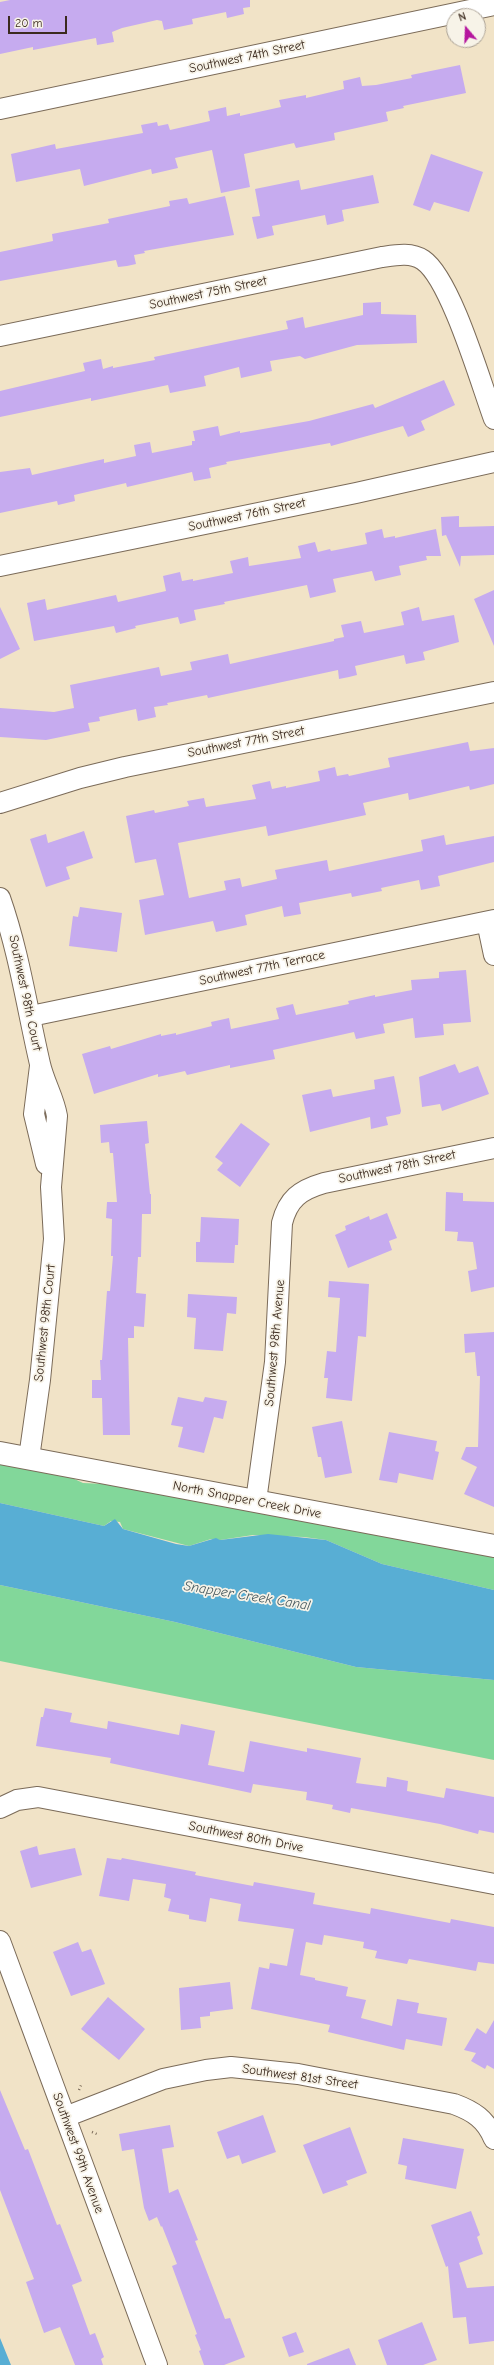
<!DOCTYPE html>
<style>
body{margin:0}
#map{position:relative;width:494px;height:2365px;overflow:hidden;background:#f1e3c7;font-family:"Comic Neue",sans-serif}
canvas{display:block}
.north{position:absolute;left:446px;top:8px;width:40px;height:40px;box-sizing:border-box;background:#f7f3e8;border:1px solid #aca397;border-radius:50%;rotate:341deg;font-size:11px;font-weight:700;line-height:16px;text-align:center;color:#3b2a1e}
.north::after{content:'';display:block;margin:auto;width:14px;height:18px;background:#b5179e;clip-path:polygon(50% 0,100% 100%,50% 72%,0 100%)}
.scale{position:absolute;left:8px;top:16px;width:59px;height:18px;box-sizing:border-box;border:2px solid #3b2a1e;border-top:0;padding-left:5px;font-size:12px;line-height:14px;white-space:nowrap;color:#3b2a1e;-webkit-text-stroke:3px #f7f3e8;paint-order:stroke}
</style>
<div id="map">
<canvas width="494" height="2365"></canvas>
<div class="north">N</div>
<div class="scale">20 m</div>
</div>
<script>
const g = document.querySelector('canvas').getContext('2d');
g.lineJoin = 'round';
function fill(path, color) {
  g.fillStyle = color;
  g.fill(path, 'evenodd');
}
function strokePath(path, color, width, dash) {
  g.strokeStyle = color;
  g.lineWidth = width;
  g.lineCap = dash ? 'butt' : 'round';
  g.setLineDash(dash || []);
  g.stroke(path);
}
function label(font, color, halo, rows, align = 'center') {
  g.font = font + ' "Comic Neue",sans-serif';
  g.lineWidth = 3.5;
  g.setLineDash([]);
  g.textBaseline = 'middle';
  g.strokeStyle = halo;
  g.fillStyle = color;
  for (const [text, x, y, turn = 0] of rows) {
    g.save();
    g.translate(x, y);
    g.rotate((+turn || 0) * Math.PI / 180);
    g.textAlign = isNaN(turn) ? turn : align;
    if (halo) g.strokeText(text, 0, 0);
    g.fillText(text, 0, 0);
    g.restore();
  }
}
const green = new Path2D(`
 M0 1464 70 1477 83 1483 104 1484 494 1557V1590L382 1564 326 1540 304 1537 253 1535 220 1540 211 1539 189 1546 123 1529 120 1522 111 1521 104 1526 0 1503Z
 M0 1585 175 1622 356 1667 494 1680V1760L0 1661Z`);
const water = new Path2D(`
 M0 1503 104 1526 115 1519 123 1529 176 1544 189 1546 216 1538 220 1540 268 1534 326 1540 382 1564 494 1590V1680L356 1667 175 1622 0 1585Z
 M0 2338 11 2365H0Z`);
const building = new Path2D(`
 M10 0H250V7L243 8 244 14 227 18 226 12 192 19 193 24 164 30 162 21 157 20 122 28 112 32 114 42 97 45 96 38 33 50V47L0 54V2Z
 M460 65 466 93 403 106 404 108 386 112 388 121 334 133 335 140 296 148 294 143 244 154 250 187 221 193 212 150 175 158 178 168 152 174 151 169 84 186 80 169 16 182 11 154 55 144 56 149 143 133 141 125 157 122 158 126 168 124 170 130 210 121 208 111 226 107 227 116 240 113V116L281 107 279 100 306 95V98L344 89 343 81 360 77 362 86 376 85 412 78 411 75Z
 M431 154 483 172 469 212 434 202 430 211 413 205Z
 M373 175 379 203 342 210 344 221 336 223 327 225 325 215 272 226 274 235 257 239 252 217 260 216 255 189 299 180 301 190Z
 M225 196 234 235 144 251 145 253 134 255 136 264 127 266 118 267 116 260 0 281V252L53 241 52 234 109 223 108 219 170 206 169 201 187 198 189 204Z
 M381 302V314L416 315 417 343 357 345 305 359 300 356 270 361 272 371 241 378 239 367 204 376 206 386 170 393 168 385 91 401V398L0 417V391L85 371 83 363 101 359 103 369 113 366V368L155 360 154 357 288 329 286 321 303 317 305 328 363 315V303Z
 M444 380 455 405 421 421 425 430 408 437 403 426 331 446 330 443 226 462 227 464 209 468 211 478 194 481 192 472 127 487 126 483 74 495 75 501 58 505 57 501 0 513V472L30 468 32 475 104 459V463L136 456 134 445 150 442 152 453 192 445V441H195L193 431 218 426 220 436 240 431V433L309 421 373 404 375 408Z
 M459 516V527L494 526V555L461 556 460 567 446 535 442 536 441 517Z
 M382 529 384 538 395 536V538L436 529 441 556H426L427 560 399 566 401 575 375 581 372 571 333 579 336 592 310 598 307 585 224 602 225 604 194 610 196 620 180 624 178 617 135 626 136 628 116 633 114 626 34 641 27 603 45 599 47 610 116 595 118 602 166 591 163 576 180 572 182 581 193 579V581L233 573 230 561 248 557 249 566 301 558 298 546 315 542 318 552 330 549 331 551 367 544 365 533Z
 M494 590V646L474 599Z
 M0 607 20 649 0 659Z
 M419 607 422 621 454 615 459 642 423 652 425 660 406 664 404 655 355 666 357 675 349 677 339 679 338 670 208 698 207 695 167 703 168 705 154 707 156 717 138 721 136 709 99 717 100 721 88 723 90 731 46 740 0 737V708L54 712 74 708 70 685 159 667 161 676 192 670 190 662 228 654 230 664 334 641V639L344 637 341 625 361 621 364 633 404 625 401 612Z
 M468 742 470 751 494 748V784L470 790 469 786 409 800 408 793 363 803 366 815 268 836 266 826 178 843 189 898 226 890 224 881 240 878 242 887 277 879 275 870 327 860 329 871 423 851 421 840 444 835 446 845 494 836V862L438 876 440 886 421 890 419 880 381 888 382 891 352 897 351 893 299 903 301 914 284 917 282 906 245 915 247 925 216 932 213 921 145 935 139 900 164 895 156 859 135 863 126 816 154 810 155 813 189 806 187 801 204 798 206 807 256 799 252 785 270 781 272 789 286 786V788L320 781 318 771 335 767 337 776 348 774 349 776 390 767 388 758Z
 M84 831 93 858 66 867 70 879 46 887 30 839 46 834 48 843Z
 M80 907 122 913 117 952 69 946 73 916 78 917Z
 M466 970 471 1022 443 1024 444 1035 415 1038 413 1018 383 1024 385 1033 356 1039 354 1032 273 1050 275 1059 230 1068V1065L187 1075 185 1071 158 1077V1074L94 1094 82 1054 110 1046 111 1049 161 1034V1036L176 1033V1035L212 1026 211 1022 229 1018 231 1029 279 1019 276 1008 293 1004 296 1015 349 1004 348 1001 375 995V997L412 990 411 980 439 978V972Z
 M455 1064 459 1073 478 1066 489 1094 442 1111 440 1104 422 1107 419 1077Z
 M394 1076 401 1111 400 1114 386 1117 388 1125 371 1129 370 1117 310 1132 302 1095 331 1089 333 1097 375 1089 374 1080Z
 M147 1121 149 1143 145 1144 150 1194H151V1214H142L141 1257H138L136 1293 146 1294 144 1327 134 1326V1338H128L130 1435H103L102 1398H92V1380H101L100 1360H102L107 1291H110L113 1256H111L112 1219 106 1218 107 1202H117L113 1153H110L109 1142 101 1143 100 1125Z
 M241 1123 270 1144 240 1187 217 1170 223 1163 215 1157Z
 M446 1192 463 1193V1201L494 1202V1287L471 1292 468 1271 477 1269 473 1242 457 1241 458 1232 445 1231Z
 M387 1213 397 1238 389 1241 392 1250 348 1268 335 1235 346 1230 345 1226 369 1216 370 1220Z
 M201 1217 239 1219 238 1245H235L234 1263 196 1262V1242H200Z
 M329 1281 369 1284 366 1337 358 1336 352 1401 326 1398 328 1378H324L327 1351 336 1352 340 1298 328 1297Z
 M188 1294 237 1297 236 1314 227 1313 223 1351 194 1349 196 1318 187 1317Z
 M494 1332V1507L464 1494 477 1467 461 1459 466 1447H478L480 1376H477L475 1352 465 1353 464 1334Z
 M178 1397 203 1402 205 1397 227 1401 223 1419 214 1417 204 1453 178 1447 183 1427 171 1425Z
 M342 1421 352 1473 325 1478 321 1457H318L312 1427Z
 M389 1432 437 1441 435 1451 439 1452 433 1480 399 1473 397 1483 379 1480Z
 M45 1708 72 1713 70 1722 107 1729 108 1721 179 1735 181 1724 215 1731 208 1765 244 1772 250 1741 307 1752V1748L361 1758 356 1783 386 1787 387 1777 408 1781 407 1791 444 1798 446 1788 494 1797V1833L479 1830 478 1834 440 1824 351 1808 350 1813 332 1809 333 1805 306 1800 307 1792 253 1784 251 1793 110 1763 111 1758 36 1746 41 1717H43Z
 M37 1846 39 1855 75 1848 82 1875 31 1888 20 1851Z
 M107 1858 121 1860 122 1858 196 1872 195 1875 253 1886 254 1882 315 1893 313 1904 370 1914 371 1908 450 1923 451 1919 494 1927V1964L478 1962 476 1971 409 1959 407 1964 375 1958 377 1951 363 1948 364 1942 324 1935 322 1945 306 1942 300 1975 315 1978V1980L348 1987 346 1996 366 2000 361 2018 392 2026 397 1999 419 2003 417 2013 447 2018 442 2046 406 2039 404 2050 328 2032 330 2025 251 2009 259 1967 269 1969 270 1963 287 1966 294 1929 238 1921 241 1904 210 1898 206 1922 189 1919V1915L168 1911 171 1899 164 1897 166 1884 133 1879 129 1901 99 1896Z
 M78 1942 82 1952 91 1949 105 1984 71 1996 53 1952Z
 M230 1982 233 2009 210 2012V2016L200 2017 201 2028 181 2030 179 1988Z
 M108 1997 145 2029 119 2060 81 2029Z
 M494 2020V2069L487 2065 485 2069 471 2061 476 2053 464 2050 477 2028 486 2034Z
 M0 2090 25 2150 28 2149 57 2225 60 2224 82 2281 72 2285 90 2335 95 2333 104 2357 101 2359 103 2365H75L60 2327 44 2333 26 2282 34 2279 0 2190Z
 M263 2115 276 2152 242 2164 239 2155 227 2159 217 2132Z
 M170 2125 174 2147 162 2149 169 2193 178 2189 198 2240 195 2241 225 2319 230 2318 245 2357 224 2365H204L199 2351 201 2350 195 2335 197 2334 172 2266 177 2264 162 2226 161 2227 157 2217 149 2221 144 2208 134 2149 122 2151 119 2134Z
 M350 2127 367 2173 346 2181 348 2185 323 2194 303 2145Z
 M403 2138 464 2149 456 2189 405 2179 407 2166 398 2164Z
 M471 2211 480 2235 477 2237 483 2254 459 2263 467 2288 494 2286V2341L469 2344 466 2317 453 2318 448 2266 446 2267 431 2225Z
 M422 2322 437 2360 423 2365H387L378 2340Z
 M296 2332 304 2352 289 2357 282 2337Z
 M349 2348 356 2365H307V2364Z`);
const path = new Path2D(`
 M79 2090 82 2083
 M92 2132 99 2135`);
const minor = new Path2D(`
 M0 109 494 5
 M0 336 382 257C396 255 411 252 423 260 451 279 481 384 494 419
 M0 566 356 493 494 462
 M0 803 80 778 125 767 494 692
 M0 898C19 952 27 1008 40 1064 44 1082 54 1098 57 1116L51 1187 54 1239 40 1380 29 1458
 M487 922 494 955
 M31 1016 494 920
 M40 1066 34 1114 46 1164
 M256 1501 275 1362 282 1223C288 1199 300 1190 324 1183L494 1148
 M0 1808 17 1800 38 1797 494 1884
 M0 1941 157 2365
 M65 2117 163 2079 206 2070 231 2067 298 2074 454 2104C473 2111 486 2119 494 2139`);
const tertiary = new Path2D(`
 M0 1453 494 1546`);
const streetNames = [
 ["Southwest 74th Street",247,57,-12],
 ["Southwest 75th Street",208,293,-12],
 ["Southwest 76th Street",247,515,-12],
 ["Southwest 77th Street",246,742,-11],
 ["Southwest 77th Terrace",262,968,-12],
 ["Southwest 98th Court",25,993,78],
 ["Southwest 78th Street",397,1167,-12],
 ["Southwest 98th Court",45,1323,-84],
 ["Southwest 98th Avenue",275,1343,-85],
 ["North Snapper Creek Drive",247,1500,11],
 ["Southwest 80th Drive",246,1837,11],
 ["Southwest 81st Street",300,2077,8],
 ["Southwest 99th Avenue",78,2153,70]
];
const waterNames = [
 ["Snapper Creek Canal",247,1596,9]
];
fill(green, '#82d79a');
fill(water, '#58aed4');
fill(building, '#c6abef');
strokePath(minor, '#7b6b59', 22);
strokePath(tertiary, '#7b6b59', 24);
strokePath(path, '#7b6b59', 2.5, [1, 3]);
strokePath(minor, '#fff', 20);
strokePath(tertiary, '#fff', 22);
label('13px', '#3b2a1e', '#f7f3e8', streetNames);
label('italic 14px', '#45585e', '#f7f3e8', waterNames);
</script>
